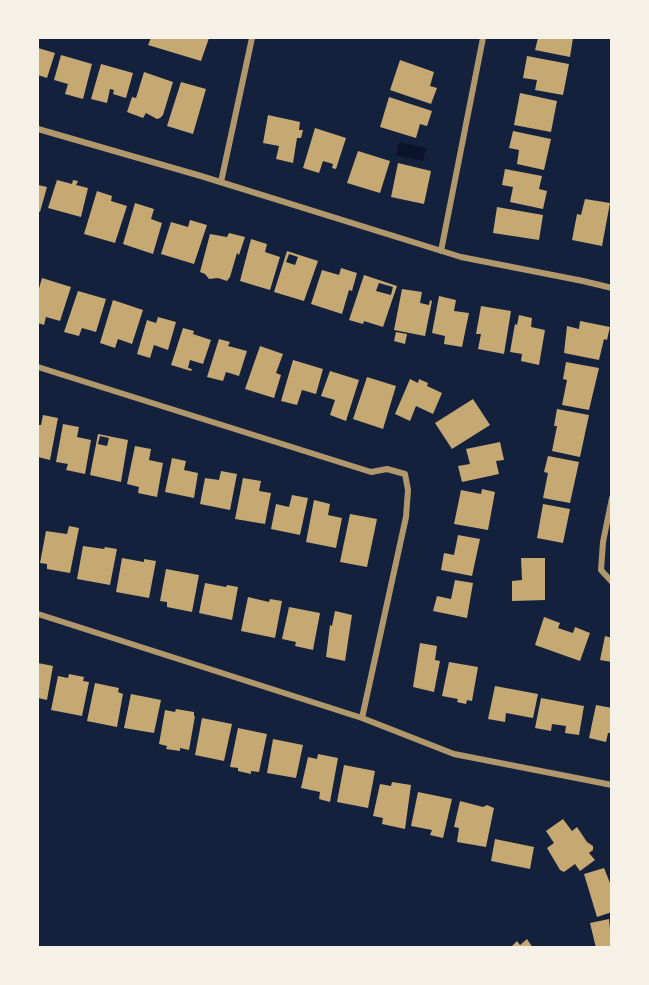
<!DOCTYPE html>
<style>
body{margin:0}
#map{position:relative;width:649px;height:985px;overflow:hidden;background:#14213d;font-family:Cabin,sans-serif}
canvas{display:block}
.frame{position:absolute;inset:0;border:39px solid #f6f1e7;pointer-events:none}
</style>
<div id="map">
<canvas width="649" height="985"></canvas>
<div class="frame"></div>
</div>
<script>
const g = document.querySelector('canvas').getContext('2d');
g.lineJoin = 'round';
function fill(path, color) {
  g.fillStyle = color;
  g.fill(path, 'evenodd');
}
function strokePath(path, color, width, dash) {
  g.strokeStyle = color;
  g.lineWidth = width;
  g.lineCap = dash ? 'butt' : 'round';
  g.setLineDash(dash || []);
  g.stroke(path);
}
const water = new Path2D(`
 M399 142 426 148 423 161 396 155Z`);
const building = new Path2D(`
 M151 38H209L201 61 148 45Z
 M538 38H573L570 57 535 50Z
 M38 48 55 53 47 78 38 75Z
 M61 55 92 64 83 99 65 94 68 84 54 80Z
 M527 56 569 64 563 95 535 90 537 80 523 78Z
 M400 60 434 72 430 86 437 88 431 104 390 90Z
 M101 64 133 73 126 98 113 94 114 90 110 89 107 103 91 99Z
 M144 72 173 82 163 115 160 118 157 119 146 113 143 118 127 112 132 97 136 98Z
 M181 82 206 89 193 134 167 126Z
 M520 93 557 101 551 132 514 125Z
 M389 97 432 111 427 126 420 124 416 138 380 127Z
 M268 115 300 122 299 130H303L301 138H297L293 163 276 159 279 146 263 143Z
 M315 128 346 138 336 169 332 168 333 164 323 161 319 173 303 168Z
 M513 131 551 139 544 170 517 164 519 150 509 148Z
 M358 151 390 161 380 193 347 183Z
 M398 163 431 171 424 204 391 197Z
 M505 169 542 176 539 189 547 191 543 209 510 202 513 187 502 185Z
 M57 180 72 184 73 180 78 181 76 185 88 188 81 217 48 208Z
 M38 185 47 187 40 212 38 211Z
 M97 191 112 196 111 201 127 206 115 243 84 234Z
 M585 199 610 203 602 246 572 240 577 214 581 215Z
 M135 203 154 209 151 219 162 223 153 254 123 244Z
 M497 207 543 215 539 240 493 233Z
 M190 220 207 225 194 264 161 254 171 222 188 227Z
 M229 233 245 237 239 255 237 253 230 277 227 281 218 278 209 279 205 274 200 272 210 234 227 237Z
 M251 239 267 244 265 252 280 257 270 290 240 281Z
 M287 251 318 261 304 301 274 292ZM289 254 298 257 295 265 286 262Z
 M341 268 357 273 352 291 349 290 342 314 311 304 322 270 339 275Z
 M364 275 397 286 383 327 364 321 363 324 349 320ZM379 283 393 287 391 295 376 291Z
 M42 278 71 287 60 321 46 317 44 325 38 323V292Z
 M402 289 422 292 420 303 429 305 430 300 432 301 425 336 394 330Z
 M78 291 106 299 96 332 82 328 79 336 64 332Z
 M439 296 456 300 454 311 469 313 462 347 444 344 445 336 432 333Z
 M113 300 143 310 132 344 118 339 115 348 100 343Z
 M481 306 511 311 504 354 478 349 481 334H476Z
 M519 315 532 318 531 327 545 330 539 365 521 361 522 354 510 352 515 324 517 325Z
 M158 317 176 322 168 350 154 345 150 358 137 354 147 320 156 323Z
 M580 321 610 327 607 340 604 339 599 360 564 353 567 326 579 329Z
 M183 328 194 331 193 334 211 340 203 364 190 360 188 368 192 369 191 371 171 365Z
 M396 332 407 334 405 344 394 341Z
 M219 339 230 342 228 346 247 351 239 376 226 372 223 381 207 377Z
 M260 346 283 354 276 373 281 375 274 398 245 389Z
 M293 360 323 369 316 394 302 390 297 405 281 401Z
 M566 362 599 368 589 410 562 405 567 380 563 379Z
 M330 371 359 380 346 421 330 415 335 400 321 396Z
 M367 377 396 386 383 429 353 419Z
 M410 379 418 383 419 379 428 383 427 386 442 393 433 414 416 406 410 421 395 414Z
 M473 399 490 425 452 449 435 423Z
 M557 409 589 415 580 457 552 451 557 426H554Z
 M43 415 58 418 50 460 38 457V425H41Z
 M63 424 79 427 77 437 91 440 85 474 66 470 68 464 56 462Z
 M98 434 128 440 121 482 90 475ZM100 436 109 438 107 446 98 444Z
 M500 442 504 460 496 461 499 474 462 482 458 466 470 464 466 449Z
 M135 446 151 449 149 460 163 463 157 497 138 493 139 487 127 484Z
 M548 456 579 462 570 503 543 498 548 473 544 472Z
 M172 458 186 461 184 470 198 473 194 498 165 492Z
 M221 471 237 474 230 510 200 504 205 478 219 480Z
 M243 478 261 481 259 491 271 493 265 524 235 519Z
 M482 489 495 492 488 530 454 524 461 490 481 494Z
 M292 495 308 498 300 535 271 529 276 504 289 507Z
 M314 500 330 504 328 515 342 518 336 548 306 542Z
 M543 504 570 509 563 543 537 538Z
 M350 514 377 519 367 567 340 562Z
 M69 526 79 528 70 573 47 569V564L40 563 46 531 67 534Z
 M458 535 480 539 472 576 441 570 444 553 454 555Z
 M83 546 104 549 105 547 117 549 110 585 77 579Z
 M122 558 144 562V559L156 561 149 598 116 592Z
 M521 558H545V600L512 601V581L522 580Z
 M166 569 199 575 192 612 167 607V602L160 601Z
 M455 580 473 583 467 618 433 611 437 596 451 599Z
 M205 583 226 587 227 585 238 587 232 620 199 613Z
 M248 597 269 602 270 599 282 601 275 638 241 631Z
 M289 607 320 613 313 650 295 646 296 642 282 639Z
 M335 611 352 615 345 661 326 657 330 625 332 626Z
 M544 617 560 623 558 628 573 633 575 627 590 633 580 661 535 645Z
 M605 636 612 638V662L600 660Z
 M420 643 437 646 435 660 440 661 434 692 413 687Z
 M449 662 478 667 472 701 467 700 466 704 457 702 458 699 442 696Z
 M38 663 53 666 47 700 38 698Z
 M69 674 84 677 83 681 89 682 82 716 51 710 58 676 68 678Z
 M95 683 119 688 118 692 123 694 117 727 87 721Z
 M495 686 538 694 533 718 506 713 505 722 488 719Z
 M131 694 161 700 154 733 124 728Z
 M541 698 584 706 579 735 565 733 566 726 552 724 551 731 535 728Z
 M596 705 612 708V733H608L606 742 589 738Z
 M176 709 194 712V716H195L189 750 180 748V751L166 749 167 746 159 744 165 710 175 712Z
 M202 718 232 724 224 761 195 755Z
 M238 728 267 734 259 772 251 771V774L238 771V768L230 767Z
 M273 739 303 745 296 778 267 773Z
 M318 754 338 758 330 802 319 799 320 792 301 788 308 757 317 759Z
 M344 765 375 771 368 808 337 802Z
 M392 782 411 785 405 829 382 824 383 818 373 816 380 784 391 786Z
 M418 792 452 799 443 838 430 835 432 830 411 826Z
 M460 801 483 807 487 805 494 808 486 847 457 842 459 828 454 827Z
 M563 819 572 831 577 827 587 842 593 846V850L589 853 595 860 580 871 575 864 564 872 560 870 547 848 554 843 546 831Z
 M495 839 534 847 530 869 491 861Z
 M604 868 612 888V912L597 917 584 874Z
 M609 919 612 948H596L590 923Z
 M527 939 533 948H510L517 941 520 945Z`);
const minor = new Path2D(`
 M38 129 201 176 461 257 583 281 612 288
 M221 182 252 38
 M441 251 483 38
 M38 367 371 472 387 469 405 474 408 490 406 517 362 718
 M612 498 603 542 601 570 612 582
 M38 614 362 718 454 754 612 785`);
fill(water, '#0b132b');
fill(building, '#c6a872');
strokePath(minor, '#b1986c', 6);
</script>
